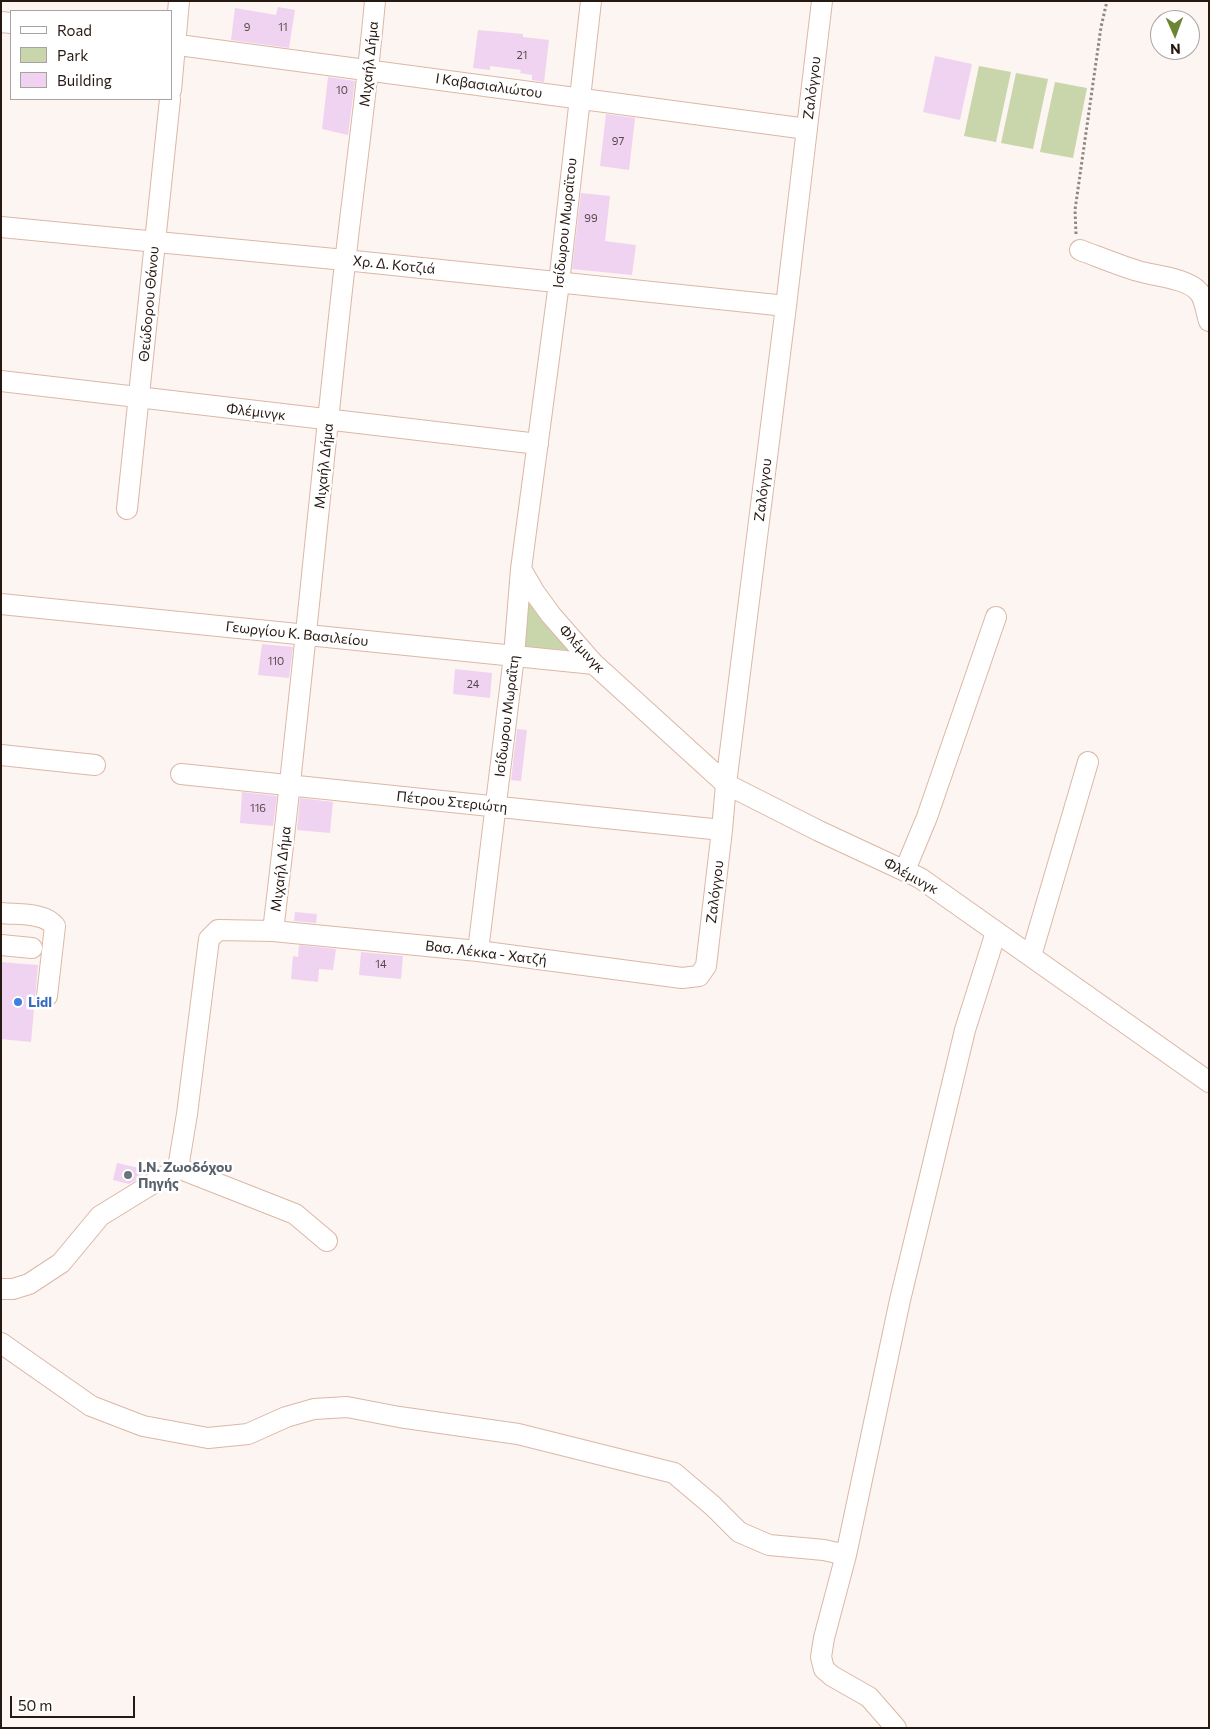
<!DOCTYPE html>
<meta charset="utf-8">
<style>
body{margin:0}
#map{position:relative;width:1210px;height:1729px;overflow:hidden;background:#fcf5f1;font-family:Commissioner,sans-serif}
canvas{display:block}
.frame{position:absolute;inset:0;border:2px solid #261912;pointer-events:none}
.legend{position:absolute;left:10px;top:10px;width:162px;height:90px;box-sizing:border-box;background:#fff;border:1px solid #a8a3a0;margin:0;padding:6px 9px;list-style:none;font-size:15px;color:#261912}
.legend li{display:flex;align-items:center;gap:10px;height:25px}
.legend b{width:25px;border:1px solid #a8a3a0}
.north{position:absolute;left:1150px;top:10px;width:50px;height:50px;box-sizing:border-box;background:#fff;border:1px solid #a8a3a0;border-radius:50%;rotate:178deg;font-size:14px;font-weight:700;line-height:20px;text-align:center;color:#261912}
.north::after{content:'';display:block;margin:auto;width:18px;height:22px;background:#6e8435;clip-path:polygon(50% 0,100% 100%,50% 72%,0 100%)}
.scale{position:absolute;left:10px;top:1696px;width:125px;height:22px;box-sizing:border-box;border:2px solid #261912;border-top:0;padding-left:6px;font-size:15px;line-height:18px;white-space:nowrap;color:#261912;-webkit-text-stroke:4px #fff;paint-order:stroke}
</style>
<div id="map">
<canvas width="1210" height="1729"></canvas>
<div class="frame"></div>
<ul class="legend">
<li><b style="height:6px;background:#fff"></b>Road</li>
<li><b style="height:14px;background:#c9d6ac"></b>Park</li>
<li><b style="height:14px;background:#efd3f0"></b>Building</li>
</ul>
<div class="north">N</div>
<div class="scale">50 m</div>
</div>
<script>
const g = document.querySelector('canvas').getContext('2d');
g.lineJoin = 'round';
function fill(path, color) {
  g.fillStyle = color;
  g.fill(path, 'evenodd');
}
function strokePath(path, color, width, dash) {
  g.strokeStyle = color;
  g.lineWidth = width;
  g.lineCap = dash ? 'butt' : 'round';
  g.setLineDash(dash || []);
  g.stroke(path);
}
function label(font, color, halo, rows, align = 'center') {
  g.font = font + ' Commissioner,sans-serif';
  g.lineWidth = 5;
  g.setLineDash([]);
  g.textBaseline = 'middle';
  g.strokeStyle = halo;
  g.fillStyle = color;
  for (const [text, x, y, turn = 0] of rows) {
    g.save();
    g.translate(x, y);
    g.rotate((+turn || 0) * Math.PI / 180);
    g.textAlign = isNaN(turn) ? turn : align;
    if (halo) g.strokeText(text, 0, 0);
    g.fillText(text, 0, 0);
    g.restore();
  }
}
const green = new Path2D(`
 M979 66 1011 72 996 142 964 136Z
 M1016 73 1048 79 1033 149 1001 143Z
 M1055 82 1087 88 1073 158 1040 152Z
 M527 595 571 650 527 649 523 646Z`);
const building = new Path2D(`
 M278 7 295 10 289 48 231 40 235 8 276 15Z
 M478 30 523 34V37L549 40 544 82 532 80V75L520 73 521 70 490 66V70L473 68Z
 M935 56 972 64 960 120 923 112Z
 M328 77 355 81 348 135 322 129Z
 M606 114 635 118 629 170 600 166Z
 M581 193 610 196 605 241 636 245 632 275 572 269Z
 M262 644 293 647 289 678 258 675Z
 M455 669 492 673 490 698 453 694Z
 M517 729 527 730 521 781 511 780Z
 M242 792 277 796 273 826 240 823Z
 M300 798 333 802 330 833 297 830Z
 M295 912 317 914 316 923 294 921Z
 M299 945 336 949 333 970 319 969 318 982 291 979 293 956 298 957Z
 M361 952 403 956 401 979 359 975Z
 M1 962 38 965 31 1042 1 1039Z
 M117 1163 143 1169 141 1177 129 1184 113 1180Z`);
const path = new Path2D(`
 M1076 234 1075 210 1101 27 1107 1`);
const minor = new Path2D(`
 M1 22 11 23
 M171 44 807 129
 M171 90 179 1
 M1 227 345 260 786 306
 M1080 250C1099 257 1118 265 1138 271 1154 276 1188 278 1199 292 1205 299 1206 312 1209 321
 M1 381 538 444
 M127 509 170 99
 M521 569 535 593 551 615 594 664 726 784 819 831 920 878 1209 1082
 M1 604 594 664
 M1 755 95 765
 M181 774 722 830
 M905 870 927 817 996 617
 M1 913C18 915 44 912 55 926L47 996
 M273 931C300 709 320 485 345 263 355 175 367 89 375 1
 M1 945 32 948
 M478 951 514 656 521 569 559 283 591 1
 M1031 956 1088 762
 M178 1168 295 1214 327 1241
 M1 1289H13L29 1284 61 1263 100 1216 178 1168 187 1114 209 939 218 930 273 931 478 951 682 978 699 976 706 966 722 830 726 784 786 306 822 1
 M1 1343 91 1406 143 1426 208 1438 248 1434 286 1417 314 1409 347 1407 399 1417 518 1434 674 1473 713 1506 739 1532 769 1545 824 1550 846 1555
 M896 1728 869 1697 832 1676 824 1669 821 1657 824 1638 846 1555 900 1300 931 1172 965 1030 996 932`);
const markers = [
 [18,1002,5,"#3f7fe0"],
 [128,1175,5,"#6b7280"]
];
const numberNames = [
 ["9",247,27],
 ["11",283,27],
 ["21",522,55],
 ["10",342,90],
 ["97",618,141],
 ["99",591,218],
 ["110",276,661],
 ["24",473,684],
 ["116",258,808],
 ["14",381,964]
];
const streetNames = [
 ["Μιχαήλ Δήμα",369,64,-84],
 ["Ι Καβασιαλιώτου",489,86,8],
 ["Ζαλόγγου",812,88,-83],
 ["Ισίδωρου Μωραϊτου",565,223,-84],
 ["Χρ. Δ. Κοτζιά",394,265,6],
 ["Θεώδορου Θάνου",149,304,-85],
 ["Φλέμινγκ",256,412,7],
 ["Μιχαήλ Δήμα",324,466,-84],
 ["Ζαλόγγου",763,490,-83],
 ["Γεωργίου Κ. Βασιλείου",297,634,6],
 ["Φλέμινγκ",582,649,47],
 ["Ισίδωρου Μωραΐτη",507,716,-83],
 ["Πέτρου Στεριώτη",452,802,6],
 ["Μιχαήλ Δήμα",281,869,-83],
 ["Φλέμινγκ",911,876,29],
 ["Ζαλόγγου",715,892,-83],
 ["Βασ. Λέκκα - Χατζή",486,953,7]
];
const shopNames = [
 ["Lidl",28,1002]
];
const worshipNames = [
 ["Ι.Ν. Ζωοδόχου",138,1167],
 ["Πηγής",138,1183]
];
fill(green, '#c9d6ac');
fill(building, '#efd3f0');
strokePath(minor, '#dcb7a6', 22);
strokePath(path, '#918781', 3, [2.5, 2.5]);
strokePath(minor, '#fff', 20);
for (const [x, y, r, color] of markers) {
  const dot = new Path2D();
  dot.arc(x, y, r, 0, 2 * Math.PI);
  g.fillStyle = color;
  g.fill(dot);
  strokePath(dot, '#fff', 2);
}
label('11px', '#58484a', null, numberNames);
label('14px', '#261912', '#fff', streetNames);
label('bold 14px', '#366cbe', '#fff', shopNames, 'left');
label('bold 14px', '#5b616d', '#fff', worshipNames, 'left');
</script>
